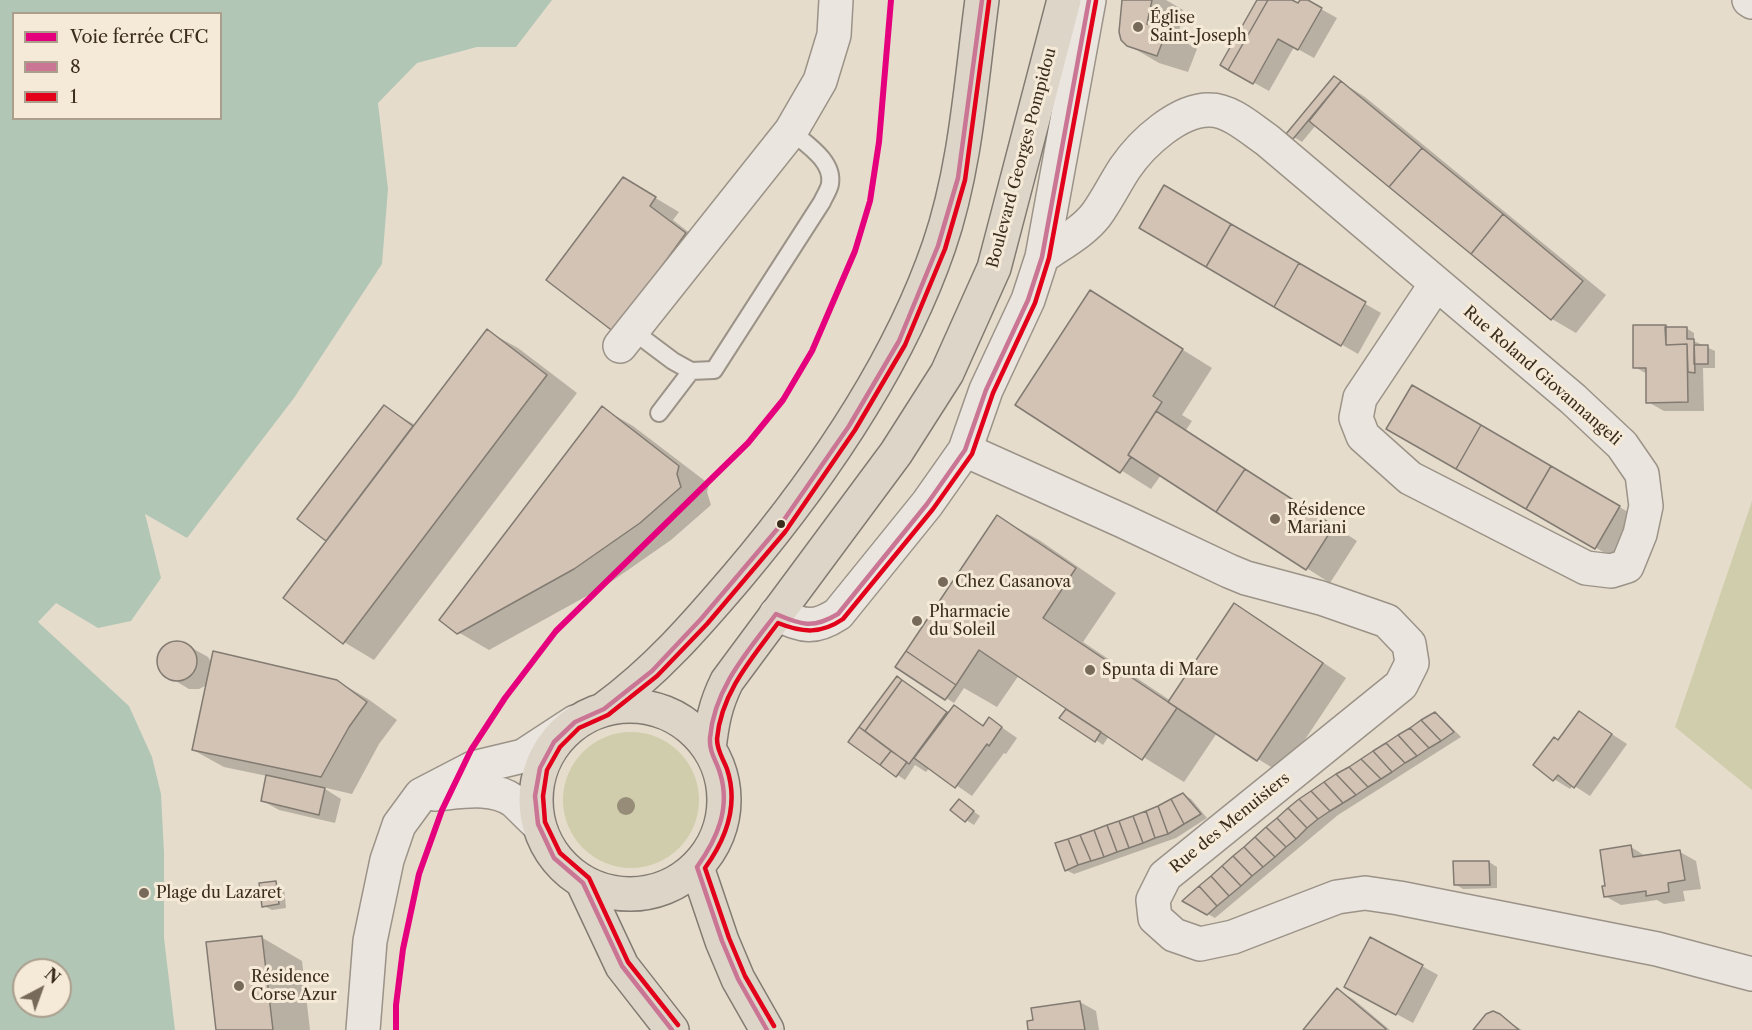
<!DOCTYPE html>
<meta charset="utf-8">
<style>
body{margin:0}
#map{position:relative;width:1752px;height:1030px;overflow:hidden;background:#e6dccc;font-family:"Libre Caslon Text",serif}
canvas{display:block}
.legend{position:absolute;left:12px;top:12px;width:210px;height:108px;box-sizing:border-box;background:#f5ead7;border:2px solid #ab9e8d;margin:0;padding:8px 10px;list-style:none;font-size:18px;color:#3b2d1d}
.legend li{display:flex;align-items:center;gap:12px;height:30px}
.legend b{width:30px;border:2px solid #ab9e8d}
.north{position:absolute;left:12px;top:958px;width:60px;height:60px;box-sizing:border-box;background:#f5ead7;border:2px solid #ab9e8d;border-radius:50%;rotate:41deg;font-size:16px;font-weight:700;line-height:24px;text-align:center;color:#3b2d1d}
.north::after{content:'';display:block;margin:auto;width:21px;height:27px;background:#776a5a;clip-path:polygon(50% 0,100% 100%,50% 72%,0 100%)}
</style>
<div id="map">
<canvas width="1752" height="1030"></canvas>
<ul class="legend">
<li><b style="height:8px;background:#e5007d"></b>Voie ferrée CFC</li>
<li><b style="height:8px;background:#ca7594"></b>8</li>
<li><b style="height:8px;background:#e2001a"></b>1</li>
</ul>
<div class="north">N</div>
</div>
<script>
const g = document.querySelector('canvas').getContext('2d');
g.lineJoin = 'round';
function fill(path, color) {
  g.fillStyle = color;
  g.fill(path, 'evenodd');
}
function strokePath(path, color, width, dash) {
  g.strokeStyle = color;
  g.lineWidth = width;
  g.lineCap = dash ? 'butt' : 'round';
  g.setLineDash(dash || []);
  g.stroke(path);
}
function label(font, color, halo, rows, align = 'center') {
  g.font = font + ' "Libre Caslon Text",serif';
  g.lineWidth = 6;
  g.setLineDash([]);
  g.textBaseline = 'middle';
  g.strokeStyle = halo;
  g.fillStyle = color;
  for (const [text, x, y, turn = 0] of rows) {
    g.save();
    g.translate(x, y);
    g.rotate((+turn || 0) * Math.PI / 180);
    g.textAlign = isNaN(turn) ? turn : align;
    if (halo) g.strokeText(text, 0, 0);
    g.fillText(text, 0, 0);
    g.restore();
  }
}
const green = new Path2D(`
 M1752 501V790L1675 727Z
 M563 800a68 68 0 1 1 136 0a68 68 0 1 1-136 0Z`);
const water = new Path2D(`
 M0 0H552L516 47H477L417 63 378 103 388 189 382 264 294 398 187 538 145 514 161 578 131 621 98 628 56 603 38 622 129 706 152 757 161 794 164 853V938L175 1030H0ZM14 14H220V118H14ZM24 970H60V1006H24Z`);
const shadow = new Path2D(`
 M1124 0H1166L1183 10 1178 38 1197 49 1188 72 1159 63 1128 45Z
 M1259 0H1289L1298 5 1301 0H1305L1337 18 1314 58 1294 47 1269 91 1222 65Z
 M1335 78 1365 97 1606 295 1576 333 1552 319 1316 125 1302 142 1289 134Z
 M1164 187 1381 313 1358 354 1141 228Z
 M647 193 679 212 673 220 709 248 639 344Z
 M1090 292 1212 368 1182 415 1192 421 1186 430 1357 541 1330 583 1161 475 1151 489 1017 405Z
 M1665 326 1669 328H1686L1694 333V341L1715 351V368H1703L1704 411H1664L1648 402 1647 374 1635 367Z
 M487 331 518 348 577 393 374 660 344 642 328 540 299 518 384 406 415 425Z
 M1412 387 1635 516 1612 557 1388 428Z
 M602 408 633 426 709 484 707 492 711 505 671 540 605 586 489 650 458 632Z
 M998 517 1039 540 1116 593 1083 642 1171 701 1235 605 1259 619 1346 678 1282 774 1217 733 1184 782 1109 736 1103 745 1096 740 1062 718 1068 708 1019 675 997 707 964 688 954 703 897 666Z
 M173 642 183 643 208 657 212 664 337 681 368 699 397 720 379 744 352 794 322 787 341 799 335 823 279 810 263 801 267 776 224 767 193 750 207 685 199 689H189L164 674 159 665V655L164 647Z
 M897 678 949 713 954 707 985 726 990 719 1017 738 1006 754 1004 753 972 796 930 767 926 772 915 765 905 780 850 742Z
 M1580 713 1627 744 1590 796 1573 785 1570 789 1554 779 1559 741Z
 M1435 714 1442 718 1461 737 1338 815 1215 918 1185 901Z
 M1183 794 1191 799 1207 818 1176 838 1074 874 1066 870Z
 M959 801 980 816 974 825 966 820Z
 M1631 847 1647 857 1680 852 1696 861 1701 889 1683 891 1685 901 1664 904 1657 900 1621 905 1605 896 1607 887Z
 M1489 862 1497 867V888L1463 889 1455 884Z
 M276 883 284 887 286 908 272 910 264 906Z
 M261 937 302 961 310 1030H217Z
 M1422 966 1438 975 1413 1023 1362 995Z
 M1337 990 1353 999 1390 1030H1305Z
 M1080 1002 1096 1011 1099 1030H1029Z
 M1499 1016 1522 1030H1475Z`);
const building = new Path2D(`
 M1122 0H1152L1147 24 1167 30 1157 56 1127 46 1121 40 1119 32Z
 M1257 0H1268L1228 70 1220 65Z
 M1268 0H1292L1298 3 1300 0H1308L1322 8 1298 50 1278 39 1253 84 1228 70Z
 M1334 76 1341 81 1293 139 1286 134Z
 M1341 81 1422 148 1389 187 1309 121Z
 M1422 148 1503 214 1471 254 1389 187Z
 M623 177 656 197 650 206 686 233 614 332 546 280Z
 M1164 185 1231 224 1206 267 1139 228Z
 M1503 214 1583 281 1551 320 1471 254Z
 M1231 224 1299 263 1274 307 1206 267Z
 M1299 263 1366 302 1341 346 1274 307Z
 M1090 290 1183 349 1153 396 1162 402 1128 455 1131 457 1120 473 1015 405Z
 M1633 325H1666V345L1687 344 1688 402 1646 403V368H1633Z
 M1665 327H1687V339H1694L1695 373 1688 372 1687 344 1666 345Z
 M487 329 547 375 343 644 283 598Z
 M1694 345H1708V364H1694Z
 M1412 385 1481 425 1456 469 1386 429Z
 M384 405 413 426 326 541 297 519Z
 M602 406 679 466 677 474 681 487 640 523 574 569 457 634 439 620Z
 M1156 411 1245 469 1216 512 1128 455Z
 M1481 425 1551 466 1526 509 1456 469Z
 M1551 466 1620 506 1595 549 1526 509Z
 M1245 469 1334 526 1306 570 1216 512Z
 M997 515 1076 568 1043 618 1177 708 1142 760 979 650 956 685 906 651Z
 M1234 603 1323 663 1257 761 1168 702Z
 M157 661a20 20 0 1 1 40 0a20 20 0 1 1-40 0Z
 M213 651 337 680 367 702 349 727 321 777 192 750Z
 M906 651 956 685 945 700 895 667Z
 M897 676 902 680 865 731 859 727Z
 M902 680 947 712 909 764 865 731Z
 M954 705 983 726 989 717 1002 727 989 746 987 744 955 788 914 758Z
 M1066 709 1101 732 1095 742 1059 718Z
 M1579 711 1612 734 1574 788 1558 775 1553 781 1533 765 1554 737 1558 740Z
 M1435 712 1454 732 1441 741 1421 720Z
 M1421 720 1441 741 1429 748 1410 728Z
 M859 727 891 751 880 765 848 742Z
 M1410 728 1429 748 1417 756 1398 735Z
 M1398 735 1417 756 1405 763 1386 743Z
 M1386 743 1405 763 1392 772 1373 751Z
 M891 751 907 762 896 777 880 765Z
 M1373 751 1392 772 1381 779 1361 759Z
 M1361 759 1381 779 1368 787 1349 767Z
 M1349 767 1368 787 1356 795 1336 774Z
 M1336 774 1356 795 1343 803 1324 782Z
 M266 775 325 788 319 815 261 801Z
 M1324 782 1343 803 1330 811 1311 791Z
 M1311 791 1330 811 1318 819 1299 799Z
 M1183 793 1201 814 1184 824 1171 799Z
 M959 799 974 811 965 822 950 810Z
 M1171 799 1184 824 1168 834 1158 806Z
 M1299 799 1318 819 1307 828 1288 808Z
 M1158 806 1168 834 1155 838 1146 811Z
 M1288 808 1307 828 1296 839 1277 818Z
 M1146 811 1155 838 1143 843 1133 816Z
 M1133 816 1143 843 1129 848 1119 821Z
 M1277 818 1296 839 1286 847 1266 827Z
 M1119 821 1129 848 1117 852 1107 825Z
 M1107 825 1117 852 1104 857 1094 830Z
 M1266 827 1286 847 1275 857 1255 837Z
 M1094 830 1104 857 1091 861 1080 835Z
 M1080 835 1091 861 1078 865 1068 839Z
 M1255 837 1275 857 1263 867 1244 847Z
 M1068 839 1078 865 1065 871 1055 843Z
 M1631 845 1633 857 1680 850 1685 880 1668 883 1669 892 1646 896V891L1604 897 1602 886H1605L1600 850Z
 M1244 847 1263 867 1252 876 1233 856Z
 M1233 856 1252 876 1241 886 1222 866Z
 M1453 861H1489L1490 885H1454Z
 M1222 866 1241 886 1229 896 1211 876Z
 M1211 876 1229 896 1217 906 1199 886Z
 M276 881 279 904 262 907 259 883Z
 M1199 886 1217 906 1207 915 1182 901Z
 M262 936 273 1030H216L206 942Z
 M1370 937 1423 965 1396 1015 1344 987Z
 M1337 988 1386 1029 1385 1030H1303Z
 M1080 1001 1085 1030H1028L1027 1021 1033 1020 1031 1008Z
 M1493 1011 1500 1014 1519 1030H1473L1486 1014Z`);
const service = new Path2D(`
 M633 331 673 361 691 371 714 370 822 202C824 197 829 190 830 184 834 161 806 144 791 131
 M659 413 691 371`);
const minor = new Path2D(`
 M1749 0 1752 2
 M1042 257C1060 244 1083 232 1096 215 1107 200 1115 183 1125 168 1142 143 1179 109 1210 110 1230 110 1251 129 1267 140L1573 399 1622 445 1642 474 1646 506 1640 534 1627 566 1611 571 1586 568 1410 478 1363 436 1356 418 1360 398 1436 284
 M620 346 791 131 820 81 834 35 836 0
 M965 450 1123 521 1229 571 1246 578 1321 598 1387 621 1409 644 1412 663 1401 685 1165 876 1153 900 1155 918 1174 935 1200 944 1233 937 1337 897 1365 893 1399 898 1657 949 1752 974
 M776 614C802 625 812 631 838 614L927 504 965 450 986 390 1028 300 1042 257 1089 0
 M435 794C460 792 492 785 514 801 522 808 530 817 538 824
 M363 1030 370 941 387 860 399 825 421 795 473 768 523 756 575 722`);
const primary = new Path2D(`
 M536 800a94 94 0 1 1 188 0a94 94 0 1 1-188 0Z
 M604 709C656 671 695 626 736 578 819 480 897 368 939 246 966 167 971 82 982 0
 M709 749C712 723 715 705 727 681L896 453 947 373 994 268 1064 0
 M697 867 722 941 738 979 767 1030
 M583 883 622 966 672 1030`);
const bus1 = new Path2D(`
 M672 1030 622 966 583 883 554 858 538 824 535 796 540 768 554 742 575 722 604 709 652 671 701 619 779 527 849 426 899 341 938 246 958 178 982 0
 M767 1030 738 979 722 941 697 867C717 839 731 808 720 773 716 760 709 752 710 738 714 689 747 652 776 614 801 625 813 629 838 614L927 504 965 450 986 390 1028 300 1042 257 1089 0`);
const bus2 = new Path2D(`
 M678 1025 628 962 589 878 560 853 545 822 543 796 547 770 560 747 579 728 608 715 657 676 707 624 785 532 855 430 905 345 945 249 965 180 989 1
 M774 1026 745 976 729 938 705 868C726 839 739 805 727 769 723 758 717 751 717 739 721 693 752 658 778 623 803 633 821 634 843 619L933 509 972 454 993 393 1035 303 1049 258 1096 1`);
const rail1 = new Path2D(`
 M396 1030V1005L403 949 419 874 442 810 471 750 505 698 556 631 748 443 783 400 812 351 855 251 870 201 879 142 891 0`);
const trees = [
 [626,806]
];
const markers = [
 [1138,27,6,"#776a5a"],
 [1275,519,6,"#776a5a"],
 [781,524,5,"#3b2d1d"],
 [943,582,6,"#776a5a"],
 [917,621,6,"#776a5a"],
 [1090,670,6,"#776a5a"],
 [144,893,6,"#776a5a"],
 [239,986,6,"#776a5a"]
];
const poiNames = [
 ["Église",1150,18],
 ["Saint-Joseph",1150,36],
 ["Résidence",1287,510],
 ["Mariani",1287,528],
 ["Chez Casanova",955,582],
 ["Pharmacie",929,612],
 ["du Soleil",929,630],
 ["Spunta di Mare",1102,670],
 ["Plage du Lazaret",156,893],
 ["Résidence",251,977],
 ["Corse Azur",251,995]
];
const streetNames = [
 ["Boulevard Georges Pompidou",1022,158,-75],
 ["Rue Roland Giovannangeli",1542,376,41],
 ["Rue des Menuisiers",1230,823,-39]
];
fill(green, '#cfcdac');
fill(water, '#b2c6b6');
fill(shadow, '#0003');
fill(building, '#d3c3b5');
strokePath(building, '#827b71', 1.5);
strokePath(service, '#9b9388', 20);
strokePath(minor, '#9b9388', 36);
strokePath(primary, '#827b71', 36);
strokePath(service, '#eae5de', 16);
strokePath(minor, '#eae5de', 33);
strokePath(primary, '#ded5c9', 33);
strokePath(bus1, '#ca7594', 4.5);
strokePath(bus2, '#e2001a', 4.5);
strokePath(rail1, '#e5007d', 6);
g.fillStyle = '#968c78';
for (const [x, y] of trees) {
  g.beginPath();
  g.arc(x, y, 9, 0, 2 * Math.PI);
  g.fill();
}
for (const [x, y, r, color] of markers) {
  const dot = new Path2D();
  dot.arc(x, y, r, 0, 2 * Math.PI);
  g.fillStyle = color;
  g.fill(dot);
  strokePath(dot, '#f5ead7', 2);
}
label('16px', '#3b2d1d', '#f5ead7', poiNames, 'left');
label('16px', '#3b2d1d', '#f5ead7', streetNames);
</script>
